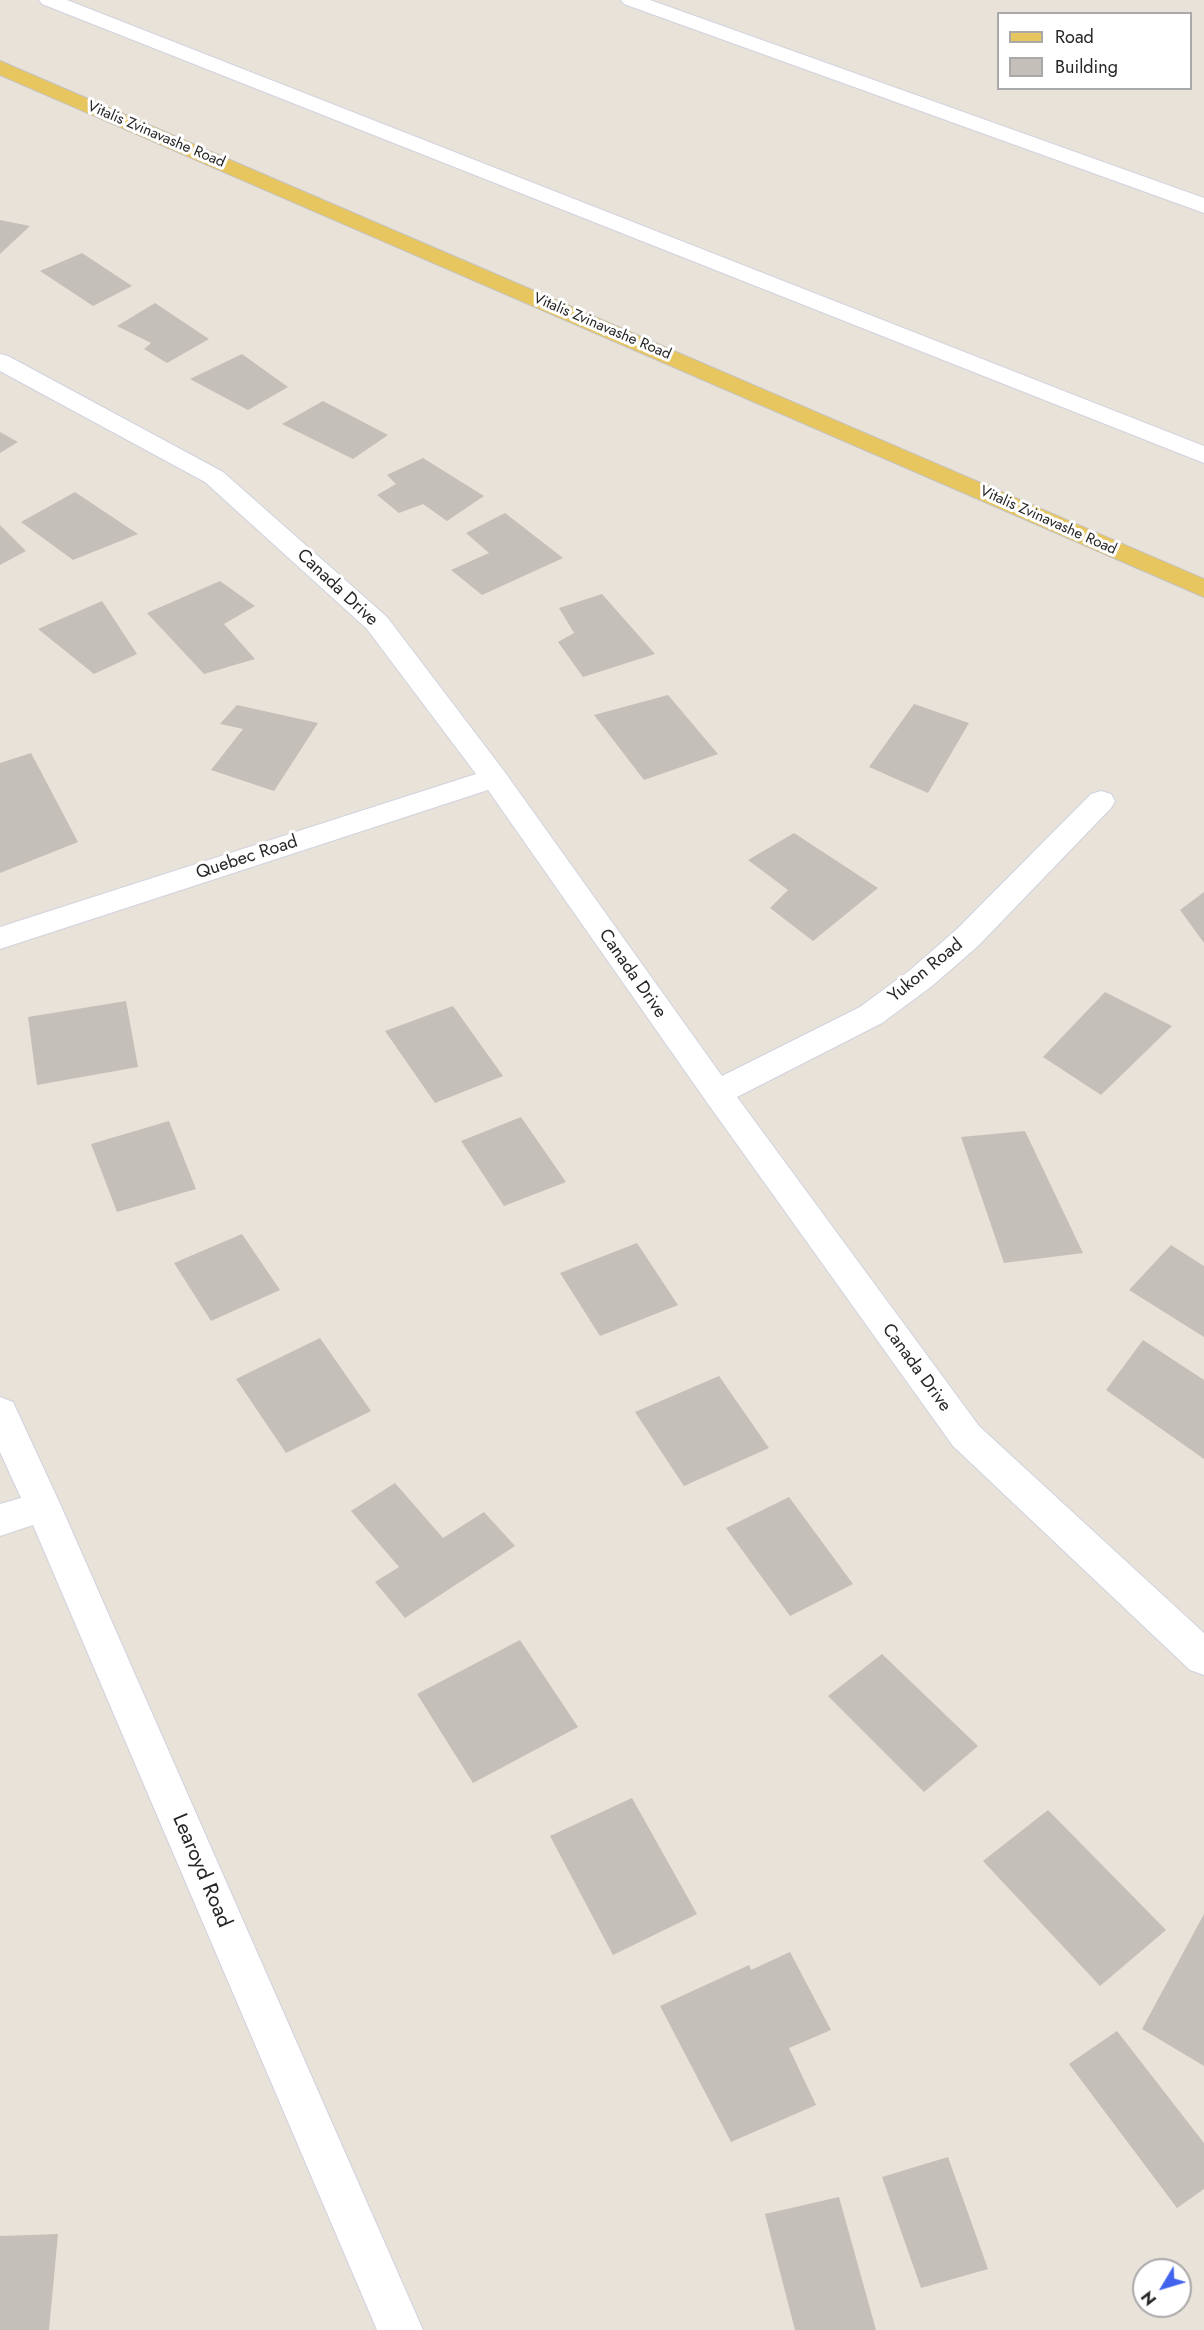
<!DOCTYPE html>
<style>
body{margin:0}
#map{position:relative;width:1204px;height:2330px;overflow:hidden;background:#e9e2d9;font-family:Jost,sans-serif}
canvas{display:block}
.legend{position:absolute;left:997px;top:12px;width:195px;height:78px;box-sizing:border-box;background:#fff;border:2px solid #a9a9a9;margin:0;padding:8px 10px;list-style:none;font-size:18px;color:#272727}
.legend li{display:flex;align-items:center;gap:12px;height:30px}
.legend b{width:30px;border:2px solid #a9a9a9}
.north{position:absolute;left:1132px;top:2258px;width:60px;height:60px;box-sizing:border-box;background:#fff;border:2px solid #a9a9a9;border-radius:50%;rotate:232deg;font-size:16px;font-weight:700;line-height:24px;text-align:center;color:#272727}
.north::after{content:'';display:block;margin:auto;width:21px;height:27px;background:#4163ed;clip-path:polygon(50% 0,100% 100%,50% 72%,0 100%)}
</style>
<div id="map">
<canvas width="1204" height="2330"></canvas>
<ul class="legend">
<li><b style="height:8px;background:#e7c660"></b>Road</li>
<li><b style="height:16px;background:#c4bfb9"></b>Building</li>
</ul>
<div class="north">N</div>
</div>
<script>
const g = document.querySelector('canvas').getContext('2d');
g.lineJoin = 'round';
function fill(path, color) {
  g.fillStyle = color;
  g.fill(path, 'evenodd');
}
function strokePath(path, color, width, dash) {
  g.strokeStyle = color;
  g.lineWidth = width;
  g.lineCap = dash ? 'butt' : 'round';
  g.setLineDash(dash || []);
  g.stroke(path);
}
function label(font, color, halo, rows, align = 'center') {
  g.font = font + ' Jost,sans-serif';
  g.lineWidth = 6;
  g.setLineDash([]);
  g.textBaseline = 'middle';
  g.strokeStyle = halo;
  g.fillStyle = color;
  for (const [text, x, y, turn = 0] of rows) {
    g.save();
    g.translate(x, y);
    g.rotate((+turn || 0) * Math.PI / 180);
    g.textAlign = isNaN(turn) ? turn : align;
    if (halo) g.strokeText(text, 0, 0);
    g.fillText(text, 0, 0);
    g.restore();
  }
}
const building = new Path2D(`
 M0 220 30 226 0 254Z
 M82 253 132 286 93 306 40 271Z
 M155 303 209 339 167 363 144 349 151 343 117 326Z
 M242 354 288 387 248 410 190 379Z
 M323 401 388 435 353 459 282 424Z
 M0 432 18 442 0 453Z
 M423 458 484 496 447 521 423 504 399 513 377 495 396 484 387 475Z
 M75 492 138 534 73 560 21 522Z
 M505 513 563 558 482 595 451 570 489 553 466 533Z
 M0 525 26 551 0 565Z
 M220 581 255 606 224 624 255 659 204 674 147 613Z
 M602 594 655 654 583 677 558 642 574 633 559 608Z
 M102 601 137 654 94 674 38 629Z
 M668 695 718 754 644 780 594 715Z
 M914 704 969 723 928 793 869 767Z
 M237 705 318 723 274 791 211 770 243 729 220 724Z
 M31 753 78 842 0 873V763Z
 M794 833 878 888 813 941 770 908 788 890 748 860Z
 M1204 892V943L1180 910Z
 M1105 992 1172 1026 1101 1095 1043 1057Z
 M126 1001 138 1067 37 1085 28 1017Z
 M453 1006 503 1076 435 1103 385 1031Z
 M521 1117 566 1182 504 1206 461 1141Z
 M169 1121 196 1189 117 1212 91 1144Z
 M1025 1131 1083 1253 1004 1263 961 1137Z
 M242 1234 280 1290 211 1321 174 1263Z
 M637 1243 678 1305 600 1336 560 1273Z
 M1171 1245 1204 1266V1337L1129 1290Z
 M320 1338 371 1411 286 1453 236 1379Z
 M1143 1340 1204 1380V1459L1106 1390Z
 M719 1376 769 1448 684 1486 635 1412Z
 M395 1483 443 1538 484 1512 515 1546 405 1618 375 1582 399 1567 351 1511Z
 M789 1497 853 1584 790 1616 726 1528Z
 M520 1640 578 1727 473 1783 417 1694Z
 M882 1654 978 1746 924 1792 828 1696Z
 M632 1798 697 1914 613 1955 550 1836Z
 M1048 1810 1166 1930 1100 1986 983 1861Z
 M1204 1914V2066L1142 2029Z
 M790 1952 831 2030 789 2048 816 2105 731 2142 660 2006 749 1965 751 1970Z
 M1117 2031 1204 2143V2189L1177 2208 1069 2064Z
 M948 2157 988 2269 921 2288 882 2177Z
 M839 2197 876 2330H795L765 2214Z
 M58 2234 49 2330H0V2236Z`);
const minor = new Path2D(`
 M39 0H67L1204 446V463L42 4Z
 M621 0H650L1204 198V213L624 4Z
 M0 354 8 356 223 472 387 617 504 771 722 1076 860 1007 910 970 956 930 1091 794 1101 791 1111 794 1115 801 1111 808 978 946 932 986 882 1023 737 1097 979 1426 1204 1633V1675L1190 1670 953 1446 706 1101 488 790 0 949V927L476 774 367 629 205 482 0 371Z
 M0 1397 13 1402 61 1506 423 2330H377L33 1525 0 1536V1504L21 1498 0 1452Z`);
const major = new Path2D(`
 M0 61 1204 579V597L0 75Z`);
const farStreetnames = [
 ["Vitalis Zvinavashe Road",156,135,23],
 ["Vitalis Zvinavashe Road",602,327,23],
 ["Vitalis Zvinavashe Road",1048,521,24]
];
const streetNames = [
 ["Canada Drive",337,588,43],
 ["Quebec Road",247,858,-18],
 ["Yukon Road",926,971,-39],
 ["Canada Drive",632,974,55],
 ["Canada Drive",916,1368,54]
];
const nearStreetnames = [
 ["Learoyd Road",201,1871,67]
];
fill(building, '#c4bfb9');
strokePath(minor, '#cfd2df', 2);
strokePath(major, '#c3c3c3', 2);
fill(minor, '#fff');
fill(major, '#e7c660');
label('15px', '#272727', '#fff', farStreetnames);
label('18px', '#272727', '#fff', streetNames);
label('21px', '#272727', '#fff', nearStreetnames);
</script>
